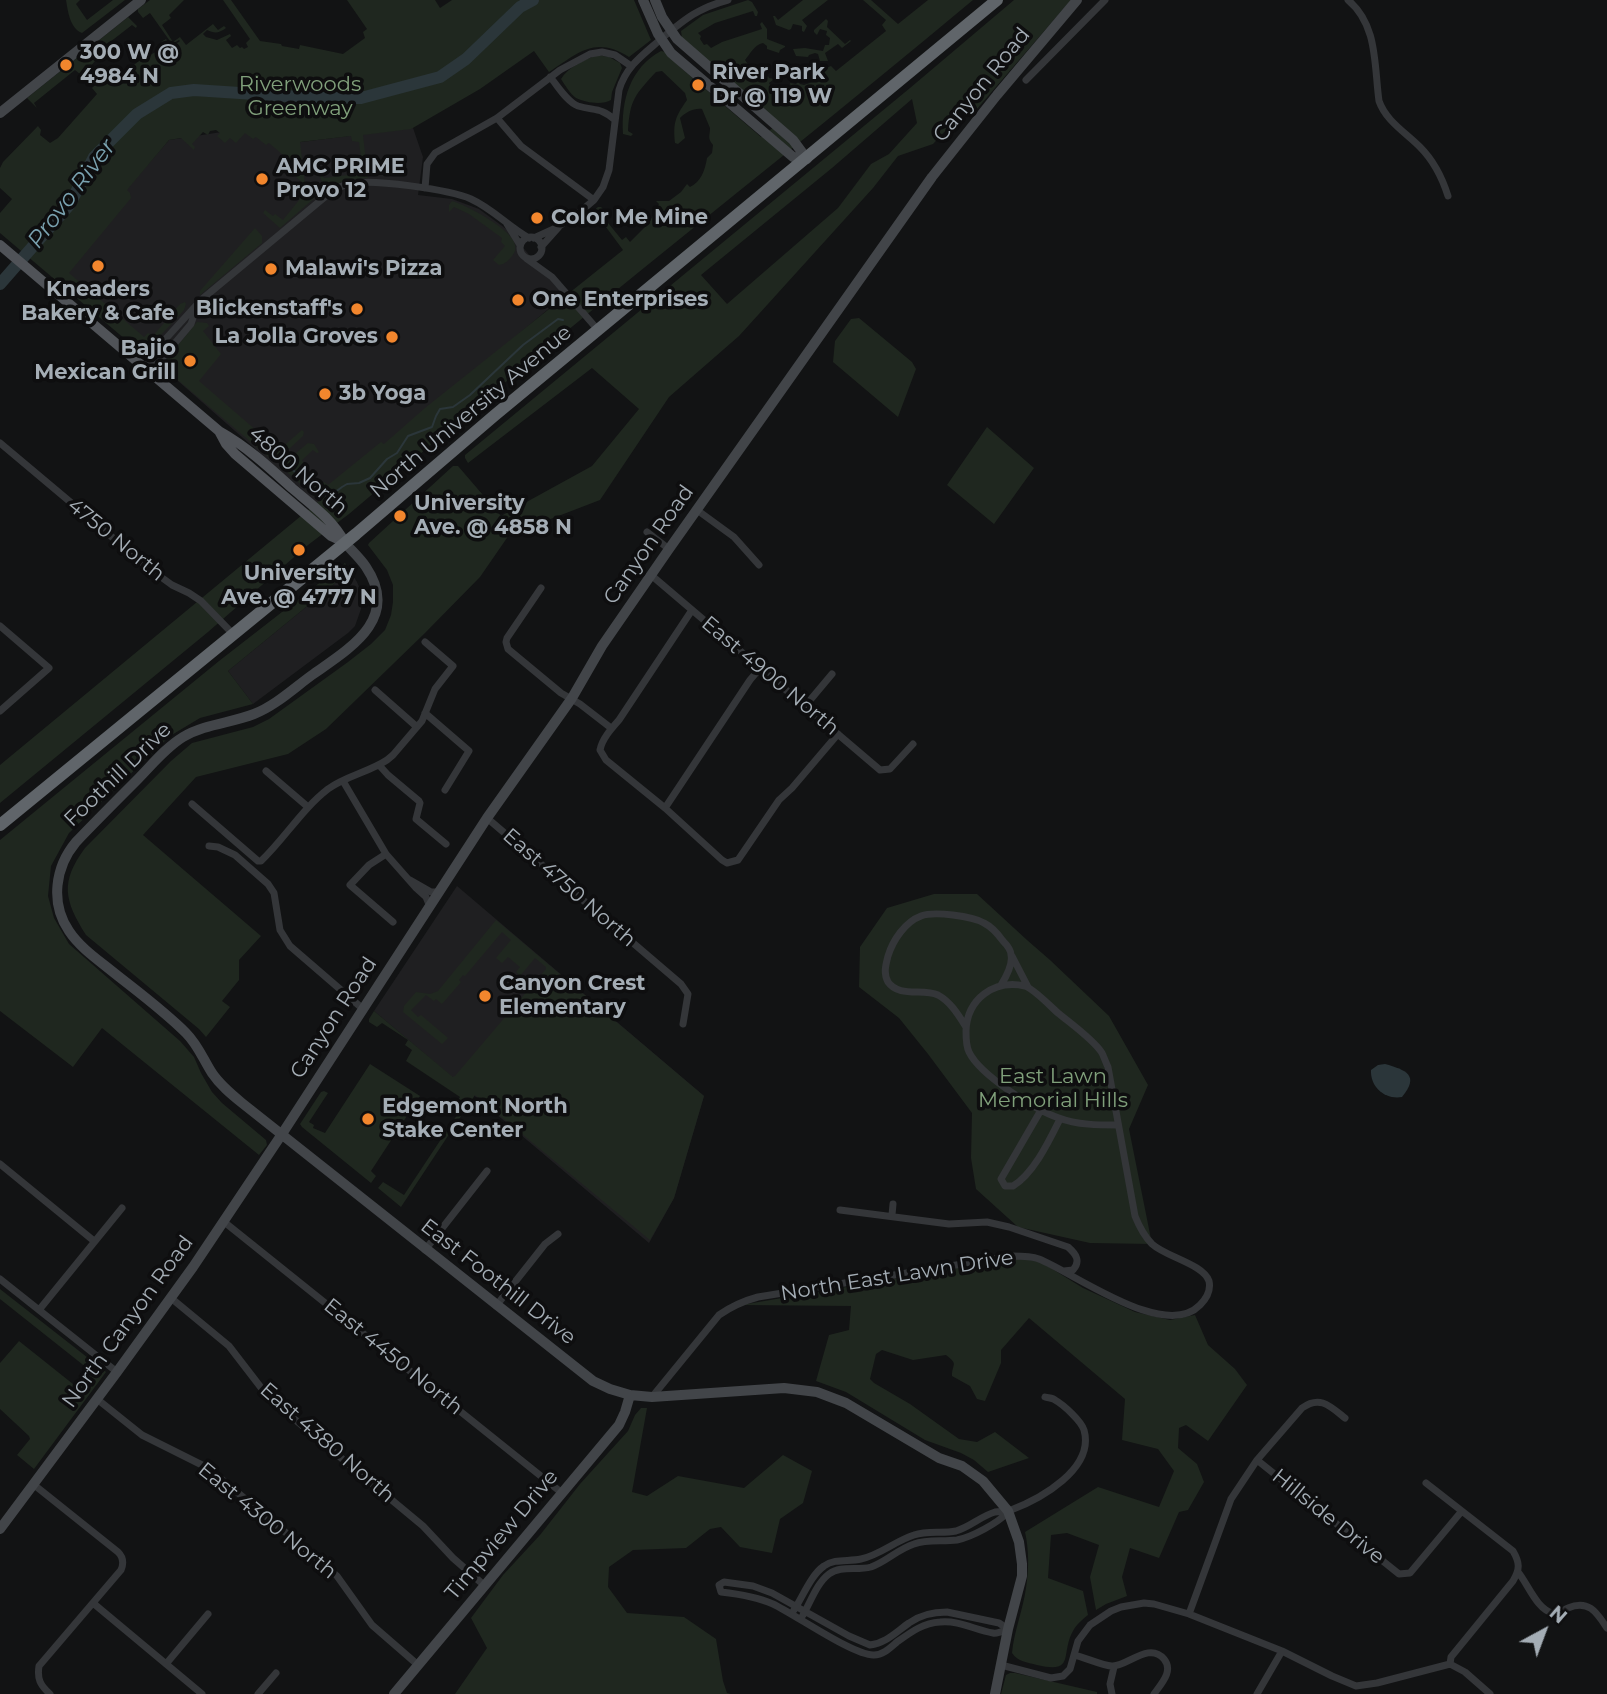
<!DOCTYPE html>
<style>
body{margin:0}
#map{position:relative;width:1607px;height:1694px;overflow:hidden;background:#121314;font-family:Montserrat,sans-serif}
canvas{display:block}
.north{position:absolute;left:1509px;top:1596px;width:70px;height:70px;-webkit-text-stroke:5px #0e0e0f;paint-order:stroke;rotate:41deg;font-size:19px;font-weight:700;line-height:28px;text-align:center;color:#a4adb5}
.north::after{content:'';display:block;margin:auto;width:24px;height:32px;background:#a4adb5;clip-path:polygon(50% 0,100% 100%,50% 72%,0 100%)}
</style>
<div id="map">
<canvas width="1607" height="1694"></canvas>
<div class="north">N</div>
</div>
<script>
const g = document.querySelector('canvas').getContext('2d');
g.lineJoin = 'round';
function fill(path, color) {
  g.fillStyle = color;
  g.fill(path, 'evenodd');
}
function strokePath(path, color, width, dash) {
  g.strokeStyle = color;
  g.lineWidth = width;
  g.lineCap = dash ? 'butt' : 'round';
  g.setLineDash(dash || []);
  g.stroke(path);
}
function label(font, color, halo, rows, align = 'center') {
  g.font = font + ' Montserrat,sans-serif';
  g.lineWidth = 7;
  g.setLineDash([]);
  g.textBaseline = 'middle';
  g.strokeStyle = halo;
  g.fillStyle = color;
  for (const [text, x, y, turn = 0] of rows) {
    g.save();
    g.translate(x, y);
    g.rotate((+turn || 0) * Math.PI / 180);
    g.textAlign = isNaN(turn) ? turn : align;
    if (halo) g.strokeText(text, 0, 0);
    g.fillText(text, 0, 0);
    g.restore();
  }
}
const built = new Path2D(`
 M413 128 423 157 418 195 452 199 479 209 509 231 564 296 317 503 161 366 149 347 63 270 101 219 169 140 235 130 293 143Z
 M350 571 357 582 363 596 361 609 355 626 348 633 253 704 228 671Z
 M457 886 704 1096 674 1198 649 1243 374 1011Z`);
const green = new Path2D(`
 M66 0H80L76 4 87 20 113 0H125L82 33C70 28 68 12 66 0Z
 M150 0H184L169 15 171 18 162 25 173 42 180 37 186 45 213 24 218 30 224 26 226 28C219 33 215 34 207 30L203 34 206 37 217 40 230 34 231 36 226 40 232 48 237 45 240 48 242 47 244 49 248 47 246 43 250 39 223 0H231L260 41 281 44 282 46 299 49 300 45 343 54 365 38 363 32 367 29 347 0H435L440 8 452 0H634L651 40 629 57C595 35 578 53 549 72L534 51 480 89 411 129 363 135 368 178 346 180 331 187 324 185 319 175 321 173 324 178 356 174 357 169 362 166 359 142 352 141 351 136 300 142 305 184 313 182 317 189 318 195 280 228 263 213 265 210 273 216 275 214 283 220 300 199 293 193 302 182 295 176 298 172 287 163 289 160 269 143 266 145 256 137 253 139 245 133 236 143 230 138 225 143 217 136 220 133 216 130 210 131 208 135 203 132 192 144 195 147 194 150 181 138 169 140 127 190 130 193 131 198 69 273 144 337 148 333 153 336 180 304 185 302 186 304 184 310 148 349 142 352 139 351 0 233V213L12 199 0 188V168L3 162 38 126 41 130 40 135 50 143 58 138 97 94 92 88 96 84 85 71 80 74 75 70 34 103 37 108 27 98 128 17 137 26 136 28 132 25 92 56 95 61 91 66 106 79 110 75 115 79 139 61 163 48 161 42 166 39 171 47 180 41 179 40 172 44 150 13 143 18 138 12V9Z
 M748 0 752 2 758 12 757 16H755L753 11 715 23 698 33 701 36 700 39 704 45 707 44 711 48 722 42 762 29 760 24 762 22 767 29V39L785 46V47L780 50 779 53 767 49V46L763 43C754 45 751 53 745 60L750 67 752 66 753 69 762 77 766 78 768 76 769 78 774 79 769 83 773 90 786 92 791 88 790 83 796 84 798 82 800 84 804 85 824 78 825 75 823 69 831 66 836 71 886 31 882 25 886 20 863 0H871L898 24 928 0H973C849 104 722 204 596 307 513 375 431 445 349 514L308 545 208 632 0 803V765L319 501 286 471 285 465 296 453 308 443 314 444 319 452 317 453 313 450 302 460 305 465 302 469 320 486 324 482 328 485 381 442 384 444 425 408 623 250 600 219H598L592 212 598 207H601L605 211 604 218 622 240 626 237 630 242 649 223 659 204 656 201H669L681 192 687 184 690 187C701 182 705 170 707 158L712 153 713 145C707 138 710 136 710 128L702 109C694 108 686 112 680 118L685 138 678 144 675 143C673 123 675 117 687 100L685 93 662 71 656 72C635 95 630 99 628 131L633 134 631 136 623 134C621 100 630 68 661 51L666 52 681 68 761 137 779 123 682 38 681 31 703 15Z
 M803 0H828L802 20 807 26 804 32 802 31V26L793 24 791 29 789 30 776 25 773 16H775L778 20Z
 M1014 0H1071L970 117 962 113 933 144 898 156 873 188 739 336 669 397 600 500 509 535 480 577 425 633 326 729 288 754 196 777 143 835 261 936 239 960V980L222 1001 230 1007 206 1037 199 1029 86 935C64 900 60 882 85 848L171 761 192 743 253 727 269 719 348 662 371 644 385 630 391 615 393 602V585L387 570 368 545 369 543 453 466H458L501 516 592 466 639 409 592 368 468 463 465 458V455L910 88ZM912 99 917 123 889 154 871 164 838 208 727 304 701 275 832 168Z
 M826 19 828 21 827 27 845 44 850 40 851 41 842 48 838 44 825 53 828 61H820L818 54 815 53 809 55 808 57 796 56 793 49 805 48 823 51 825 45H829L830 38 826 35 827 31 820 29 817 35 814 32V30Z
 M597 55 609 57 620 63 622 68 612 92 611 100C603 105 586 103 576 98 570 94 565 85 561 79 568 67 584 60 597 55Z
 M452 201C467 205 513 230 515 245 516 250 515 252 512 256 508 261 505 264 499 265L493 260 505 246 501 242 502 238 469 214 454 207 449 212V205Z
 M255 228 262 236V243L200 295V291Z
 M859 318 912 362 916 369 898 417 833 362 835 341 851 319Z
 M197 322 207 323 209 326 203 331 221 354 199 381 279 450 302 430 304 432 303 436 277 460 271 459 166 370 165 361Z
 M987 427 1034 468 994 524 947 485Z
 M345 563 350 571 228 671 253 704 200 718 170 736 69 833 51 866 48 896 54 918 69 944 180 1041 194 1057 201 1073 212 1092 222 1103 266 1140 267 1145 259 1155 102 1028 73 1067 0 1011V840L219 661Z
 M934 894H977L1027 940 1050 960 1109 1016 1148 1085 1129 1129 1152 1244 1090 1243 1018 1227 976 1189 971 1158 972 1113 928 1054 899 1018 859 987 860 947 887 908Z
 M496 920 704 1096 674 1198 650 1240 475 1095 401 1207 378 1188 383 1182 404 1195 463 1106 457 1102 460 1097 406 1061 412 1050 405 1045 408 1040 382 1023 377 1027 369 1022V1019L374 1011 453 1077 455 1076 546 969V967L535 958 520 976 516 972 520 967 508 957 502 963 496 958 511 940 502 932 465 976 463 975 459 980 461 982 442 1004 436 999 434 1001 426 995 411 1010 418 1017 421 1015 448 1038 442 1044 403 1012 404 1006 416 992 430 994 438 991Z
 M370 1064 420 1096 371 1171 376 1176 371 1183 302 1127 300 1124 321 1092 324 1091 328 1093 309 1122 314 1125 313 1128 325 1133Z
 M1016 1258 1041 1262 1083 1288 1135 1312 1170 1320 1195 1315 1208 1345 1235 1369 1247 1385 1208 1441 1186 1425 1179 1428 1178 1448 1197 1464 1204 1482 1188 1510 1179 1512 1159 1558 1130 1548 1122 1577 1127 1596 1106 1604 1096 1610 1090 1577 1099 1545 1067 1533 1051 1535 1048 1578 1083 1591 1088 1615C1083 1619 1076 1625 1073 1631 1060 1654 1076 1674 1037 1665 1027 1662 1018 1662 1012 1653 1014 1631 1023 1610 1026 1588 1029 1569 1029 1550 1025 1532L1098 1487 1159 1507 1174 1471 1158 1449 1122 1440 1125 1399 1029 1318 1001 1350V1363L985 1401 977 1399 970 1386 952 1376C952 1363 959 1365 946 1355L913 1360 882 1350 876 1354 870 1379 874 1383 910 1404 959 1439 977 1442 995 1432 1029 1458 988 1472 974 1460 961 1453 925 1440 846 1392 816 1381 829 1335 849 1330 851 1306 741 1305Z
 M0 1289 106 1372 34 1469 17 1455 30 1439 29 1436 0 1409V1363L19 1341 78 1388 92 1372 0 1299Z
 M641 1408H647L632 1492 647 1496 678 1476 744 1488 783 1455 812 1471 803 1503 780 1519 772 1553 740 1547 721 1527 710 1529 686 1548 633 1550 609 1567 608 1587 627 1613 684 1617 716 1639 723 1681 727 1693 731 1694H455L487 1648 471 1618 503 1575 540 1535 580 1484 628 1431 635 1415Z
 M1010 1673H1015L1097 1692V1694H1001L1006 1675Z`);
const water = new Path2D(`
 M1385 1064C1406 1070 1420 1075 1402 1097 1385 1100 1370 1087 1371 1070L1378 1065Z`);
const stream = new Path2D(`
 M287 466C301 475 312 489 326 496L334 493 342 487 347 484 359 483 370 478 387 459 397 453 408 436 432 427 436 416 440 409 453 407 470 395 523 345 558 319 563 320`);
const river = new Path2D(`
 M0 284 70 204 94 157 137 114 171 93 194 90 316 98H361L440 77 466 59 520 7 533 0`);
const street = new Path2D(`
 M1348 0C1378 25 1374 65 1379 101 1386 121 1405 132 1420 147 1434 161 1442 177 1448 196
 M550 77C558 86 567 102 578 106 594 111 601 107 615 120
 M1026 80 1105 0
 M497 118 521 146 594 200
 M425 188 427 164 435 153 497 118 560 70 590 54 602 52 615 55 631 66
 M507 224 520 245
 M520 248a11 11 0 1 1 22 0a11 11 0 1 1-22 0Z
 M534 238 558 227 581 211 594 200 603 187 609 170 619 90C626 66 644 54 661 39 685 19 698 8 728 0
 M541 247 558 228
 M527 259 552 277 598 330
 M146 369 151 355 201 300 326 196C333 190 341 186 349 184 371 178 451 190 471 199 493 209 509 227 529 238
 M146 369 159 362 191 324 194 315 193 310
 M0 443 150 569 172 585 189 593 201 601 233 634
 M697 510 734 537 759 565
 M647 532 669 549
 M651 575 880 770 890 769 913 744
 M541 588 507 638 506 642 508 649 561 693 580 704 611 728
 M692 610 619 720C611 729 602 739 600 750L606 760 665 808 722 860 727 863 738 860 779 800 792 788 838 734
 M0 626 49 668 0 711
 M375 690 417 727
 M806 705 832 674
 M425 713 469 751 445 790
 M379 765 388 775 419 801 420 803 416 819 446 844
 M266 771 308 807
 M343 781 386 854 416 888 426 897 430 907
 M192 804 258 861H261C285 838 302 809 328 789 346 776 369 772 387 760L393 755 422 721 435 689 453 666 425 642
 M665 808 750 680 761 667
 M487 818 681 984 688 994 683 1024
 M209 846 218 847 235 855 268 884 274 893 280 930 290 946 363 1009
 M386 854 369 865 350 885 393 922
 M410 880 431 892H439
 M1012 956 1028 987
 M966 1027C959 1016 951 1002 938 995 923 988 899 998 888 982 883 973 886 964 888 956 893 940 905 922 921 916 934 911 972 916 984 923 992 927 998 934 1003 941 1006 944 1011 950 1011 955 1013 964 1006 977 1001 985
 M1041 1110 1001 1179 1005 1186H1013C1034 1173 1049 1141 1060 1119
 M0 1164 94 1241
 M840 1210 949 1224 987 1222 1009 1227 1068 1247C1076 1254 1081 1261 1073 1270L1064 1271
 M892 1215 893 1204
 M223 1221 562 1493
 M425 1250 487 1171
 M0 1279 117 1372
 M171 1298 229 1346 269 1398 423 1526 453 1558 485 1586
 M496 1306 545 1244 558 1234
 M39 1310 122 1208
 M652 1397 719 1315C732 1306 743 1301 758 1297L1012 1256C1021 1256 1031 1256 1039 1259 1076 1274 1165 1341 1200 1305 1207 1298 1211 1290 1209 1281 1203 1264 1166 1257 1152 1244 1144 1236 1139 1226 1135 1216L1108 1067C1106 1063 1104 1057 1102 1053 1094 1040 1070 1023 1058 1013 1050 1006 1034 989 1025 986 994 979 967 999 966 1031 966 1038 966 1046 969 1052 980 1075 1035 1110 1059 1118 1077 1125 1099 1125 1118 1125
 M97 1399 142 1435 208 1468 326 1566 337 1576 372 1625 418 1665
 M1257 1460 1399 1574 1410 1573 1461 1512
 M1426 1483 1513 1551C1520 1563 1520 1569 1513 1581L1451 1657 1450 1664
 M33 1484 118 1552C123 1557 124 1563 121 1570L39 1666C37 1679 40 1685 50 1694
 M1518 1572C1528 1584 1537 1610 1553 1613 1559 1615 1563 1610 1568 1608 1589 1599 1597 1613 1607 1628
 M724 1582 753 1586 772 1593 849 1636 870 1645C886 1643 896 1632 909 1623 920 1615 933 1612 947 1612L999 1623 1008 1629C1003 1631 998 1634 993 1633 975 1630 959 1620 940 1622 923 1623 911 1632 897 1642 890 1648 883 1655 874 1655 854 1656 796 1615 773 1604 757 1597 739 1594 721 1592L719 1585Z
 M93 1603 202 1694
 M794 1610C803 1596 811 1575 824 1566 835 1558 849 1562 861 1559 880 1555 895 1541 914 1535 928 1530 942 1534 956 1531 970 1527 981 1516 995 1512 1000 1511 1005 1512 1011 1510 1040 1499 1095 1469 1084 1430 1081 1421 1064 1405 1055 1400 1053 1398 1048 1398 1045 1397
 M1189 1614 1231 1499 1257 1460 1302 1408C1320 1395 1330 1406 1345 1418
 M803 1615C811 1601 817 1583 829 1574 841 1565 857 1571 871 1567 886 1562 898 1549 914 1544 927 1539 943 1542 957 1540 972 1537 998 1523 1008 1512
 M1074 1655C1084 1657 1103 1666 1112 1666 1127 1667 1149 1641 1164 1659 1174 1671 1161 1684 1154 1694
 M166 1664 208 1614
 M1001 1665 1051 1678 1063 1676 1070 1669 1078 1641 1090 1625 1111 1611 1121 1607 1144 1603 1154 1604 1189 1614 1282 1651 1332 1676 1356 1686 1377 1683 1450 1664 1465 1672 1490 1694
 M258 1694 276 1673
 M1112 1694 1110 1684 1114 1667
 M1257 1694 1282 1651`);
const secondary = new Path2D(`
 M643 0 658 34 671 53 793 157 807 159
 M655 0 662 17 677 39 793 140 807 159
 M0 113 141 0
 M345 543C352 551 360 558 366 567 401 619 349 649 312 675 294 688 275 706 254 714 231 723 205 724 183 737 165 748 151 766 136 781 116 801 96 821 76 842 55 867 50 903 69 931 79 946 94 957 108 968 134 989 162 1009 186 1033 198 1045 203 1059 212 1073 220 1085 231 1094 242 1103L593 1381 610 1389 630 1395 652 1397 784 1388 817 1392 846 1403 939 1458 962 1466 983 1481 1008 1511 1019 1542 1022 1564V1576L1008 1629 995 1694
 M0 1529 117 1372 193 1267 282 1134 487 818 572 698 602 646 669 549 932 177 997 95 1077 0
 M394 1694 619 1425 625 1412 630 1395`);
const primary = new Path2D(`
 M0 245 219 431C246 446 269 467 292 488 312 505 333 520 345 543
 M219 431 226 444 235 454 331 536 344 542`);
const highway = new Path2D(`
 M0 825 356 534 495 415 997 0`);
const markers = [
 [66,65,7,"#f2862d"],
 [698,85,7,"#f2862d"],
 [262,179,7,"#f2862d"],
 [537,218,7,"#f2862d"],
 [98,266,7,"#f2862d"],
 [271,269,7,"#f2862d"],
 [518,300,7,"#f2862d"],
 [357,309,7,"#f2862d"],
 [392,337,7,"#f2862d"],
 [190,361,7,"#f2862d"],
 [325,394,7,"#f2862d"],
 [400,516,7,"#f2862d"],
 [299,550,7,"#f2862d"],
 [485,996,7,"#f2862d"],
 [368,1119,7,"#f2862d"]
];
const poiNames = [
 ["300 W @",80,53],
 ["4984 N",80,77],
 ["River Park",712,73],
 ["Dr @ 119 W",712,97],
 ["AMC PRIME",276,167],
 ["Provo 12",276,191],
 ["Color Me Mine",551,218],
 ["Malawi's Pizza",285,269],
 ["Kneaders",98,290,"center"],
 ["Bakery & Cafe",98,314,"center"],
 ["One Enterprises",532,300],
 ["Blickenstaff's",343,309,"right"],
 ["La Jolla Groves",378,337,"right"],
 ["Bajio",176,349,"right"],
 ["Mexican Grill",176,373,"right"],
 ["3b Yoga",339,394],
 ["University",414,504],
 ["Ave. @ 4858 N",414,528],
 ["University",299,574,"center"],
 ["Ave. @ 4777 N",299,598,"center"],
 ["Canyon Crest",499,984],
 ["Elementary",499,1008],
 ["Edgemont North",382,1107],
 ["Stake Center",382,1131]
];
const parkNames = [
 ["Riverwoods",300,85],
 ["Greenway",300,109],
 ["East Lawn",1053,1077],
 ["Memorial Hills",1053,1101]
];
const streetNames = [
 ["Canyon Road",982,85,-51],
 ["North University Avenue",471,412,-40],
 ["4800 North",298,471,41],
 ["4750 North",116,540,39],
 ["Canyon Road",649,545,-55],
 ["East 4900 North",770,676,40],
 ["Foothill Drive",118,775,-44],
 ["East 4750 North",569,888,41],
 ["Canyon Road",334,1018,-57],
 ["North East Lawn Drive",897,1276,-9],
 ["East Foothill Drive",498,1282,38],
 ["North Canyon Road",128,1322,-54],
 ["East 4450 North",393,1357,39],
 ["East 4380 North",327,1443,41],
 ["Hillside Drive",1328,1517,39],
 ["East 4300 North",267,1521,39],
 ["Timpview Drive",502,1535,-50]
];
const waterNames = [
 ["Provo River",72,194,-53]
];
fill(built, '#1f1f21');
fill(green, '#1f271f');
fill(water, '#2b363a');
strokePath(stream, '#2b363a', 2);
strokePath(river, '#2b363a', 12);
strokePath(street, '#343639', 7);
strokePath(secondary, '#424549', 10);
strokePath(primary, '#505358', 10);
strokePath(highway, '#60656a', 12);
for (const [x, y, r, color] of markers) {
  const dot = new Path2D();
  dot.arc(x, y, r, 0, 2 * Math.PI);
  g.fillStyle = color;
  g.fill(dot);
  strokePath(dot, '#0e0e0f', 2.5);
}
label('bold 21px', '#a4adb5', '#0e0e0f', poiNames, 'left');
label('21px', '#80a07b', '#0e0e0f', parkNames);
label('21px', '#a4adb5', '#0e0e0f', streetNames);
label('italic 23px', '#7aa2b0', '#0e0e0f', waterNames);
</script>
